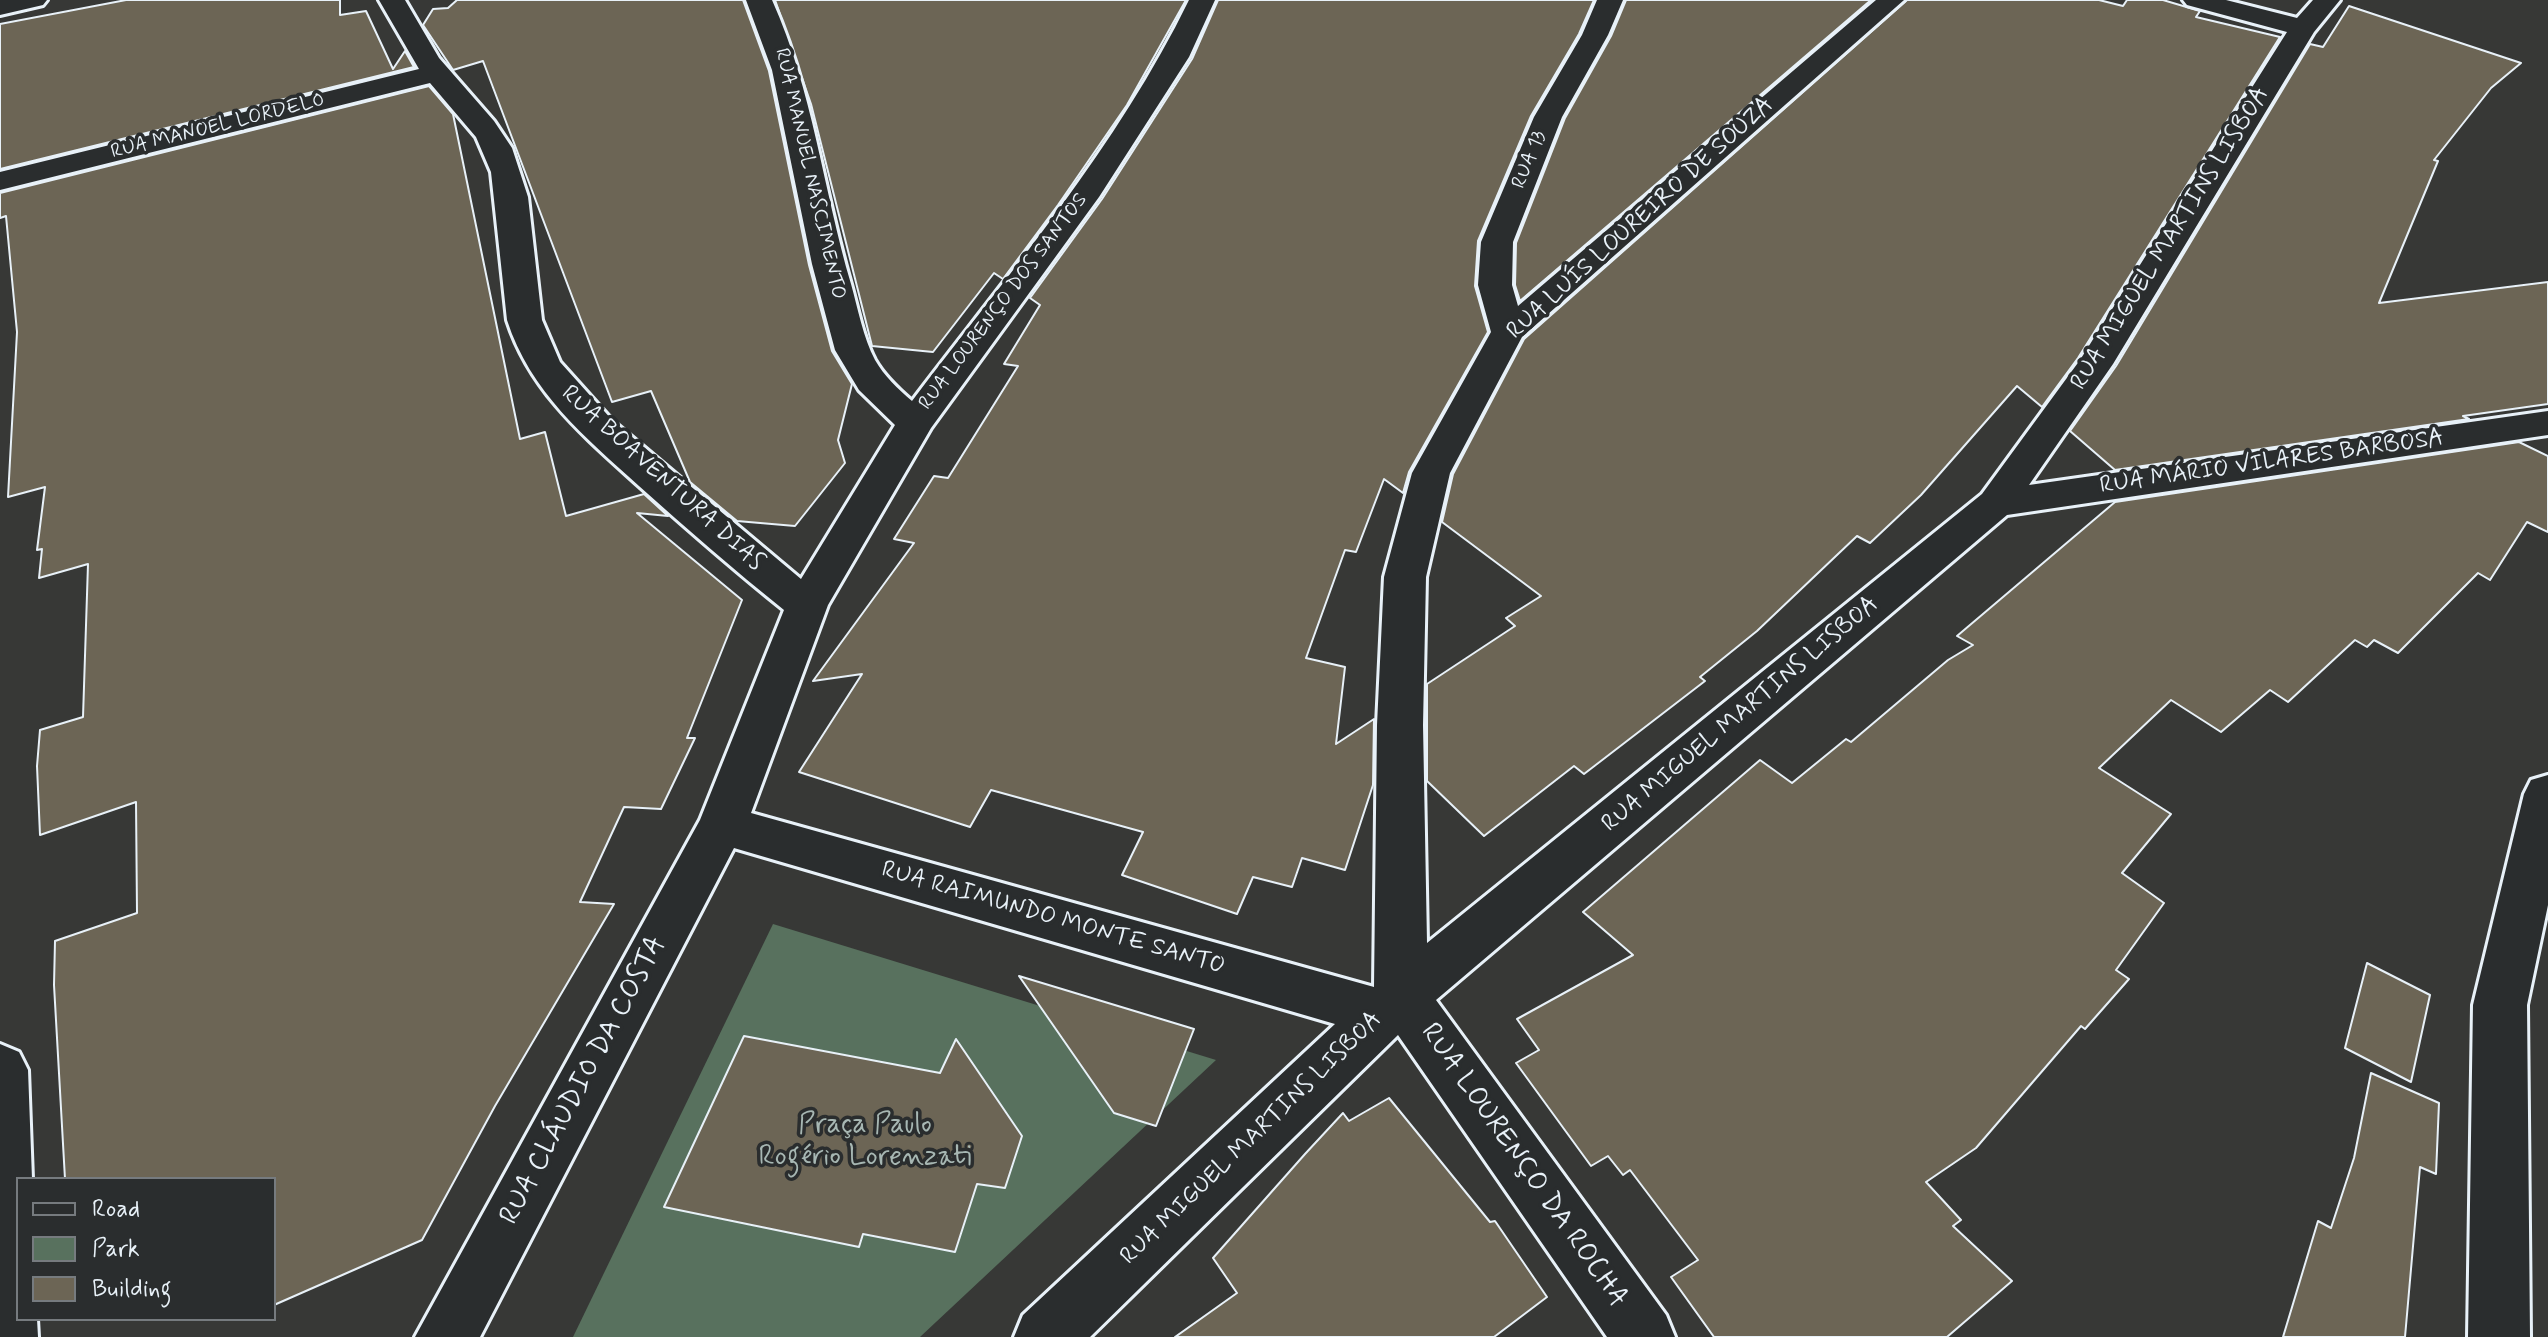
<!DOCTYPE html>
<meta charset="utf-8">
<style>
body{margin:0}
#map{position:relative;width:2548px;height:1337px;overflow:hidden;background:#373836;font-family:Mynerve,sans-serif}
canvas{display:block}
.legend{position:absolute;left:16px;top:1177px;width:260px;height:144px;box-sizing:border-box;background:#2a2d2e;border:2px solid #767b7f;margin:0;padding:10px 14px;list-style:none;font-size:24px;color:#e8f1f8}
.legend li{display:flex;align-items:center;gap:16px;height:40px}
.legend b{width:40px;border:2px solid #767b7f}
</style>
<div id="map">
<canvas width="2548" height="1337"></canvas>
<ul class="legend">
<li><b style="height:10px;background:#2a2d2e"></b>Road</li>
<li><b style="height:22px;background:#58715e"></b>Park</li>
<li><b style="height:22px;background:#6c6555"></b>Building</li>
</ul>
</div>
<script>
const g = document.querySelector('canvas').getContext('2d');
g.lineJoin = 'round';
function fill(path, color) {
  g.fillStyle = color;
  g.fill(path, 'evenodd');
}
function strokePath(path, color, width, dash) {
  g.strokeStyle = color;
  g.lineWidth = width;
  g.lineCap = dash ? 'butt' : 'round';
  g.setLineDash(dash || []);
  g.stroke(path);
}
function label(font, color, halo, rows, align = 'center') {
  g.font = font + ' Mynerve,sans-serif';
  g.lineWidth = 7;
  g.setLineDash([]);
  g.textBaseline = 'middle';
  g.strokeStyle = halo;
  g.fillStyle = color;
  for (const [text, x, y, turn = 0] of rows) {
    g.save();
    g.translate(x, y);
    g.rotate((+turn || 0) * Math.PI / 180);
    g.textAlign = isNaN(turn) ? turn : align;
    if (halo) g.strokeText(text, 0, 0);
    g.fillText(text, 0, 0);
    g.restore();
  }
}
const green = new Path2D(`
 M773 924 1216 1060 920 1337H573Z`);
const building = new Path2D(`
 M126 0H340V15L366 11 393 69 405 51 414 67 0 169V24Z
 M457 0H743L769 71 809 265 832 351 852 384 838 440 845 463 795 526 737 521 690 482 651 391 612 402 483 61 453 70 423 25 433 9 448 8Z
 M775 0H1186L1127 105 1058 205 1003 279 994 273 933 352 872 346 811 104Z
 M1218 0H1594L1579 34 1531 116 1478 241 1475 286 1488 332 1409 472 1403 493 1384 479 1356 552 1345 550 1306 658 1345 667 1336 744 1374 719 1373 785 1345 870 1302 858 1292 887 1253 877 1237 914 1122 875 1143 832 991 790 970 827 799 772 862 674 813 681 914 543 894 539 934 476 948 478 1018 366 1004 364 1040 305 1030 298 1102 199 1192 59Z
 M1626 0H1871L1520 301 1515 285 1516 243 1565 118 1611 36Z
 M1907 0H2099L2123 6 2127 0H2163L2200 11 2196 17 2280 37 2078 358 2042 407 2017 386 1921 495 1870 543 1857 536 1757 631 1700 677 1705 681 1584 774 1574 766 1484 836 1427 781V684L1515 626 1506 618 1541 596 1442 522 1453 474 1524 339Z
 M2349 6 2521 63 2491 88 2434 160 2438 161 2379 303 2548 282V404L2463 416 2469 419 2115 470 2070 431 2116 366 2310 44 2323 47Z
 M429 86 453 114 520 439 545 432 566 516 644 494 668 516 637 513 742 600 687 738H695L661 809 624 807 580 902 614 904 495 1106 422 1240 274 1305V1179H65L54 985 55 941 137 913 136 802 40 835 37 766 40 730 83 717 88 564 39 578 42 549 37 550 45 487 8 497 17 332 6 216 0 218V193Z
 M2519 442 2548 456V532L2527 522 2490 580 2478 573 2398 653 2374 640 2367 647 2355 640 2288 702 2270 690 2221 732 2171 700 2099 768 2171 814 2122 873 2164 903 2116 970 2129 979 2085 1029 2081 1026 1976 1148 1926 1182 1961 1220 1953 1226 2012 1281 1947 1337H1714L1671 1277 1698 1260 1630 1170 1623 1175 1608 1156 1591 1166 1516 1063 1539 1050 1517 1019 1633 955 1583 912 1760 760 1792 783 1846 739 1851 742 1948 660 1973 645 1957 636 2115 502Z
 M2367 963 2430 995 2411 1082 2345 1048Z
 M1019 976 1194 1029 1156 1126 1114 1113Z
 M744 1036 940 1073 956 1039 1022 1136 1005 1188 977 1184 955 1252 863 1234 859 1247 664 1207Z
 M2371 1073 2439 1103 2436 1174 2420 1167 2405 1337H2283L2318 1221 2331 1228 2354 1158Z
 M1389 1098 1490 1222 1495 1221 1547 1297 1494 1337H1175L1237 1293 1213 1258 1305 1154 1343 1113 1349 1121Z`);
const minor = new Path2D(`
 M0 0H47L43 5 0 15Z
 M379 0H405L439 58 494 121 512 148 528 197 542 320 560 362 613 421 801 579 895 425 859 390 835 350 812 264 772 70 746 0H772C813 91 823 189 851 284 858 309 863 337 875 360 884 376 898 389 912 401 1010 272 1118 146 1189 0H1215L1189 57 1099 197 931 428 828 605 751 813 1374 987 1377 725 1384 577 1412 473 1491 332 1478 285 1481 242 1534 117 1582 35 1597 0H1623L1608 35 1562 117 1513 242 1512 285 1518 306 1876 0H1904L1522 337 1450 473 1426 577 1423 725 1427 943 1982 494 2080 360 2287 32 2187 5 2183 0H2226L2297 18 2313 0H2340L2314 32 2113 364 2029 485 2548 411V435L2007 515 1436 1000 1666 1315 1675 1337H1607L1398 1035 1090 1337H1014L1023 1315 1335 1024 734 848 480 1337H415L700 820 784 610C734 570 686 528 639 486 585 437 530 392 507 320L491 172 476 137 430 83 0 190V172L419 69Z
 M2548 775V905L2527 1005 2530 1337H2468L2473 1005 2524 794 2531 780Z
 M0 1044 19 1052 28 1070 32 1179H18V1319H37L38 1337H0Z`);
const farStreetnames = [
 ["RUA MANOEL LORDELO",218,127,-14],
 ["RUA 13",1530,160,-68],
 ["RUA MANUEL NASCIMENTO",809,174,77],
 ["RUA LOURENÇO DOS SANTOS",1004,302,-53]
];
const streetNames = [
 ["RUA LUÍS LOUREIRO DE SOUZA",1641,219,-42],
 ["RUA MIGUEL MARTINS LISBOA",2171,239,-58],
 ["RUA MÁRIO VILARES BARBOSA",2272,463,-8],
 ["RUA BOAVENTURA DIAS",662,479,42],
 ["RUA MIGUEL MARTINS LISBOA",1741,715,-40],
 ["RUA RAIMUNDO MONTE SANTO",1053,919,16],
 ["RUA MIGUEL MARTINS LISBOA",1252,1139,-44]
];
const nearStreetnames = [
 ["RUA CLÁUDIO DA COSTA",584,1081,-62],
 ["RUA LOURENÇO DA ROCHA",1523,1166,55]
];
const nearParknames = [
 ["Praça Paulo",865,1126],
 ["Rogério Lorenzati",865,1158]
];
fill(green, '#58715e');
fill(building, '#6c6555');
strokePath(building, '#e8f1f8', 2);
strokePath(minor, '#e8f1f8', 6);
fill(minor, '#2a2d2e');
label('20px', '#e8f1f8', '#2a2d2e', farStreetnames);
label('24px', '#e8f1f8', '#2a2d2e', streetNames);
label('28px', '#e8f1f8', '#2a2d2e', nearStreetnames);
label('28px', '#a7b7b3', '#2a2d2e', nearParknames);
</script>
